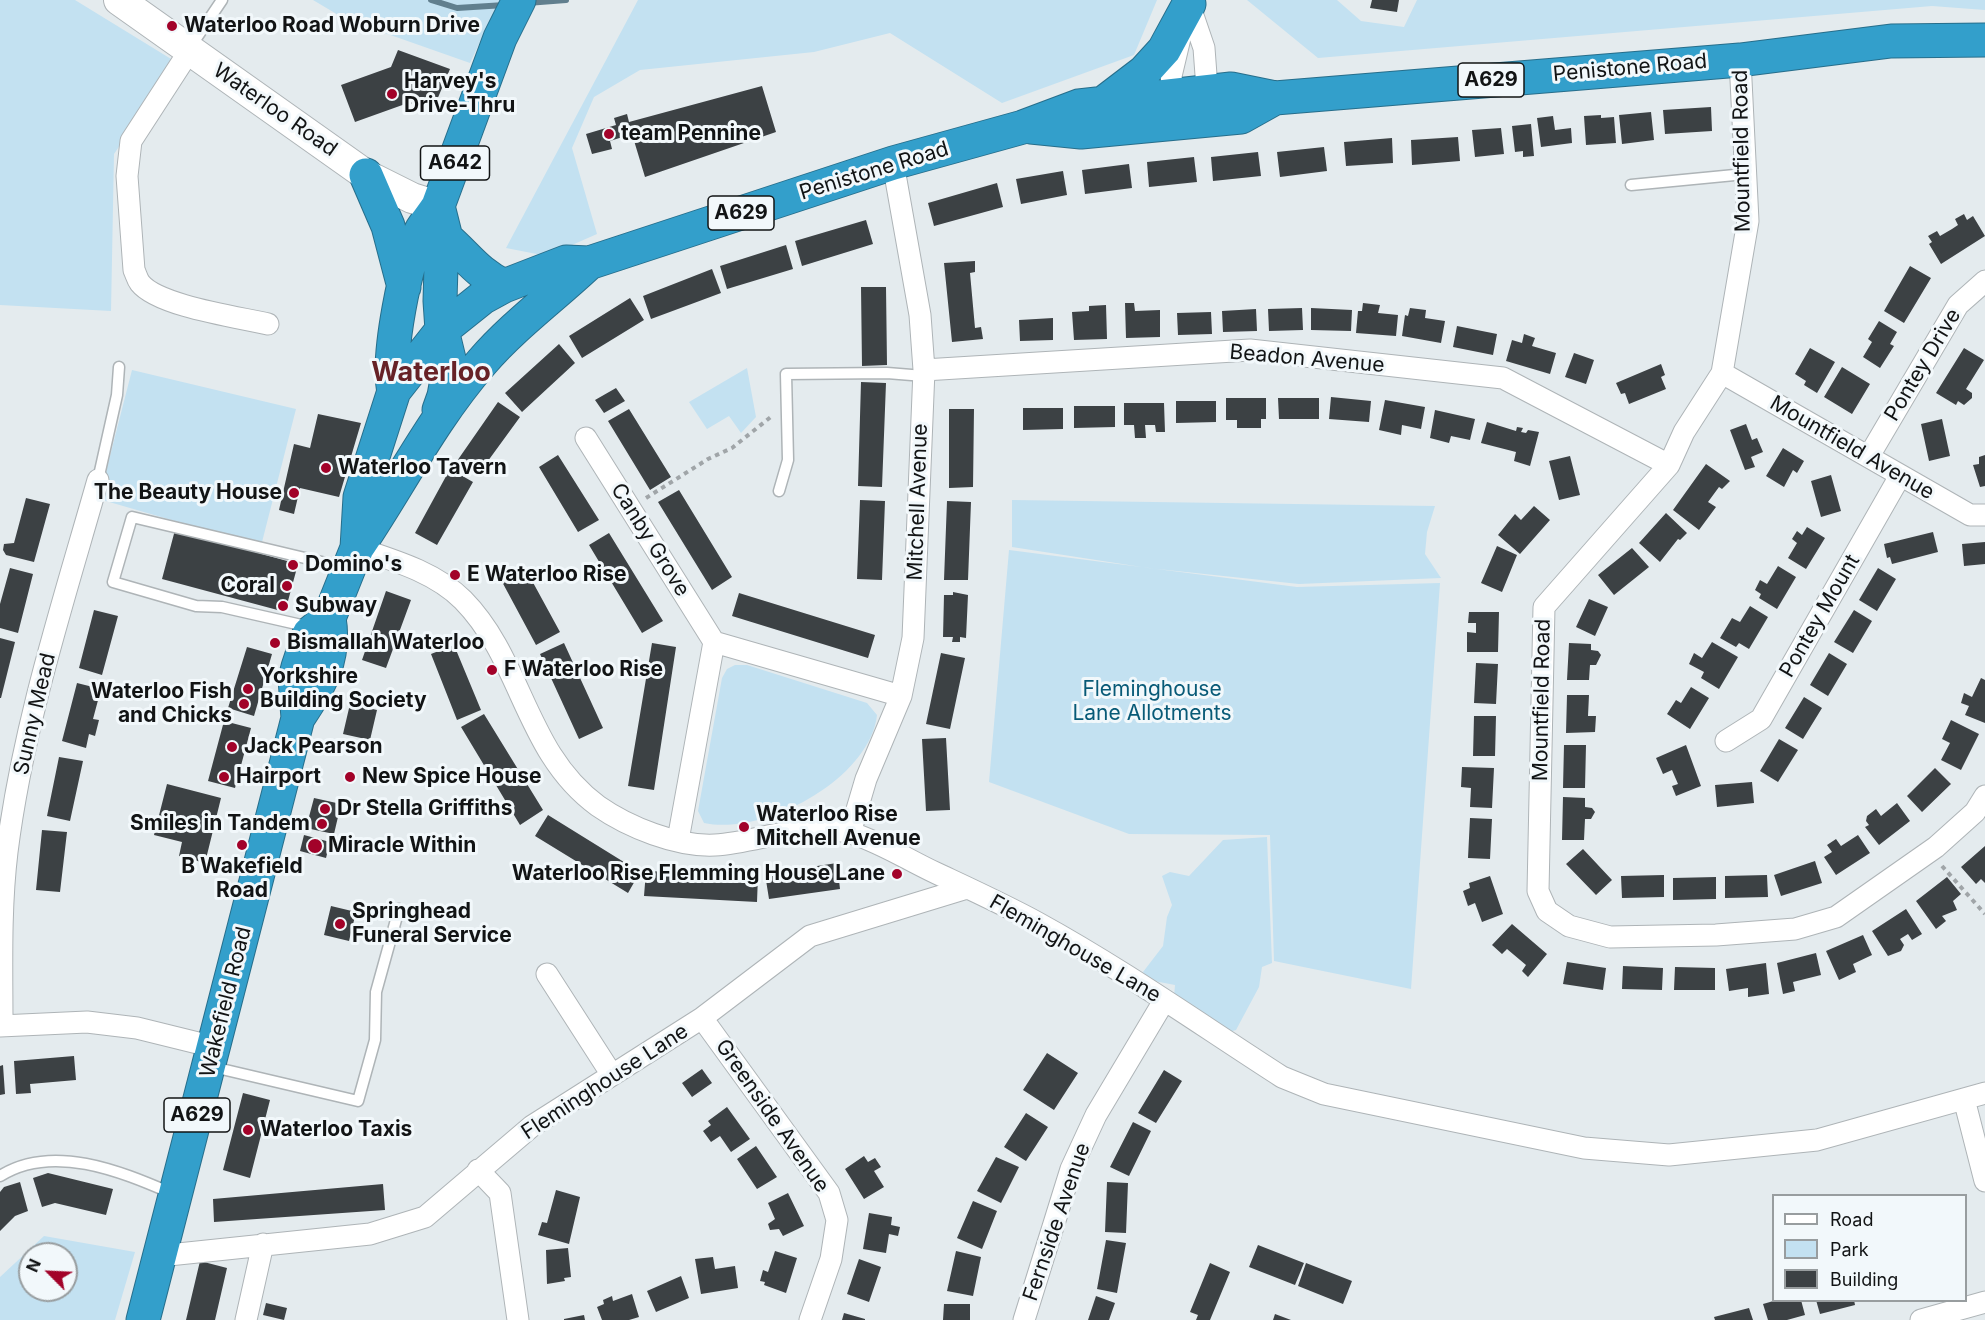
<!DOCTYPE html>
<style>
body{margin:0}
#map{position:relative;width:1985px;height:1320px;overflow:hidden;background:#e4ebee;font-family:Inter,sans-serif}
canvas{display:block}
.legend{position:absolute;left:1772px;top:1194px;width:195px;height:108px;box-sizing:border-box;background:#f2f8fb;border:2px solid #989d9f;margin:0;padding:8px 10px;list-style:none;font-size:18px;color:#121415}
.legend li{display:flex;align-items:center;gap:12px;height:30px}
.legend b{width:30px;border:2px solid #989d9f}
.north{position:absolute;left:18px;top:1242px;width:60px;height:60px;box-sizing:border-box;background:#f2f8fb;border:2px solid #989d9f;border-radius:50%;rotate:294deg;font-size:16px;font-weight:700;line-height:24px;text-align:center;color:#121415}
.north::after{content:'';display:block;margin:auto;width:21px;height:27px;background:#a20229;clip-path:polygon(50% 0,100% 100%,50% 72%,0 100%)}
</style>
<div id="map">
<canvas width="1985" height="1320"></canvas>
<ul class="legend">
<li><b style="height:8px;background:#fff"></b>Road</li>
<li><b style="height:16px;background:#c3e1f1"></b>Park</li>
<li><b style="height:16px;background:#3c4144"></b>Building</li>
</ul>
<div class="north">N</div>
</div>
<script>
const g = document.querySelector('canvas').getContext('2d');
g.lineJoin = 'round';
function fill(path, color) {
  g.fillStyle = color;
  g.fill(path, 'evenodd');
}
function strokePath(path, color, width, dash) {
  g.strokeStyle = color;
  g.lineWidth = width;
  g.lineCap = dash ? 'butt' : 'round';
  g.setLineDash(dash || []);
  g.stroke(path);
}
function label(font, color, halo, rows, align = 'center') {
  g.font = font + ' Inter,sans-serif';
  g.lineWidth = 6;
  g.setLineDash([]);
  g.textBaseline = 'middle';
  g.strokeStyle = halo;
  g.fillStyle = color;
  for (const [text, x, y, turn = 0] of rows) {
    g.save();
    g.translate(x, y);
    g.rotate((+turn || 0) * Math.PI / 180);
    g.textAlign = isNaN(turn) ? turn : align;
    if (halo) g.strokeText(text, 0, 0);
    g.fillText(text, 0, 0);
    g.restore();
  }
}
const green = new Path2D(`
 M0 0H75L176 62 114 154 111 311 0 305Z
 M313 0H500L470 63 345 19Z
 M638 0H1157L1134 55 1002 103 890 33 814 52 640 70 594 97 572 148 597 234 547 256 506 248Z
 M1247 0H1337L1361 21 1404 27 1417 0H1985V10L1932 6 1318 58Z
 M747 368 756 417 741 433 729 416 707 429 689 402Z
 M132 370 296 409 261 546 99 499Z
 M1012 500 1435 506 1427 532 1425 554 1441 578 1299 584 1148 568 1012 547Z
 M1009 550 1297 587 1440 583 1411 989 1274 961 1270 835 1129 834 989 782Z
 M735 665H747L867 703 877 715C870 779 764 836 704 823L698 811 722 678 727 669Z
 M1267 837 1272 963 1262 967 1259 987 1236 1030 1222 1034 1174 997 1175 985 1149 980 1143 972 1163 946 1167 917 1172 905 1162 876 1170 872 1189 876 1223 840Z
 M44 1236 135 1252 115 1320H0V1277ZM30 1254H66V1290H30Z`);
const stream = new Path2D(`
 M431 0 457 8 505 5
 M527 3 566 0`);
const building = new Path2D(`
 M1372 0H1399L1397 12 1370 8Z
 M398 50 450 69 434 107 408 103 355 122 341 85 391 67Z
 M762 86 776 132 645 177 632 134 610 141 612 149 592 154 586 134 616 125 614 118 627 114 629 122Z
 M1711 107 1712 131 1665 134 1663 110Z
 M1651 112 1654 140 1622 144 1619 115Z
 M1601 115V118L1614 117 1616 143 1586 145 1584 116Z
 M1553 116 1555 130 1571 128 1572 143 1541 147 1537 118Z
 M1531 124 1534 156 1523 157V151L1515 152 1512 126Z
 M1501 128 1504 154 1475 157 1472 130Z
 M1458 137 1460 161 1412 165 1411 140Z
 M1392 138 1393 163 1346 166 1344 142Z
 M1324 147 1327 171 1280 177 1277 152Z
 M1258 152 1261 176 1213 181 1211 157Z
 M1194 157 1197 182 1149 187 1147 162Z
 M1129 164 1132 188 1085 194 1082 170Z
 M1063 171 1067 195 1021 204 1016 179Z
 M997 183 1003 207 934 226 928 203Z
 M1964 214 1967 220 1973 216 1985 236 1941 264 1929 244 1932 242 1928 236 1937 231 1940 236 1952 229 1958 225 1955 219Z
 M866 220 873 244 802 266 795 241Z
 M786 245 793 269 727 289 720 266Z
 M975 261V272L970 273 975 328 981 327 983 339 952 342 944 263Z
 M1910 266 1931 278 1904 323 1884 311Z
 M712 269 721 293 651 319 643 296Z
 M861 287H886L887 365 862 366Z
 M630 298 644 320 582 358 569 336Z
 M1125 303H1134L1135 311 1160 310V337L1126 338Z
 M1363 303 1380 305 1378 313 1398 315 1396 336 1356 333 1358 311H1362Z
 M1106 305 1107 339 1074 340 1072 312 1089 311V306Z
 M1302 308 1303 330 1269 331 1268 309Z
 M1311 308 1352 310 1351 331 1311 330Z
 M1410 308 1426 310 1425 318 1445 321 1441 343 1402 336 1405 315 1408 316Z
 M1256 309 1257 331 1223 332 1222 311Z
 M1211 312 1212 334 1178 335 1177 313Z
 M1053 318V340L1020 341 1019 320Z
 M1879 321 1897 332 1890 344 1894 346 1880 368 1863 357 1872 342 1868 339Z
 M1457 326 1497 334 1493 355 1453 347Z
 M1524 334 1535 338 1532 346 1556 353 1550 374 1506 361 1512 340 1522 343Z
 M559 344 575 363 522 412 505 393Z
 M1810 348 1835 362 1817 393 1804 385 1806 381 1795 374Z
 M1964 348 1984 360 1966 389 1972 393V398L1964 405 1958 401 1956 405 1936 393Z
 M1574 353 1594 360 1586 384 1565 377Z
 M1661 364 1665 375 1661 377 1666 389 1629 404 1625 393 1621 394 1616 383Z
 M1842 367 1870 384 1852 414 1824 397Z
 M861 382 886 383 882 487 858 486Z
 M616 388 625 401 604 413 595 400Z
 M1331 397 1371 401 1369 422 1329 419Z
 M1226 398H1266V419H1261V428H1237V420H1226Z
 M1278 398H1319V419H1279Z
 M1385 400 1425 407 1421 429 1402 425 1401 435 1379 430Z
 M1176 401H1216V422L1176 423Z
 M498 402 520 417 477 476 457 461Z
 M1124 403H1164L1165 432H1156L1155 425H1145L1146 438H1135L1134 425H1124Z
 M1074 406H1115V427L1074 428Z
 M1023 408H1063V429L1023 430Z
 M629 409 671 477 650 490 608 421Z
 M949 409H974L973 487 949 488Z
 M1435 410 1475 419 1470 440 1451 436 1449 443 1430 438Z
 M318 414 361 423 339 497 300 488 294 514 279 510 294 444 310 448Z
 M1942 419 1950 456 1929 461 1921 424Z
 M1487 422 1516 431 1517 427 1523 428 1521 432 1526 433 1528 430 1539 432 1530 466 1514 461 1516 452 1481 443Z
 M1746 424 1752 440 1757 438 1763 452 1751 457 1755 467 1745 470 1730 430Z
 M1783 448 1804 461 1797 473 1793 470 1784 487 1766 476Z
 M558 455 599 520 578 532 539 467Z
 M1985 455V486L1980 487 1973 465 1979 464V457Z
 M1570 456 1580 495 1559 500 1549 461Z
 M1706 464 1730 481 1722 489 1719 487 1708 502 1716 507 1699 530 1673 510Z
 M450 469 473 482 437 545 415 533Z
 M1831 475 1841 511 1821 517 1811 481Z
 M679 490 732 577 712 590 658 502Z
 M26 498 50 504 34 562 6 555 3 550 4 544 14 543Z
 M860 500 885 501 882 580 857 579Z
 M947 501 971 502 968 580H944Z
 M1534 506 1550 520 1520 554 1498 535 1515 514 1521 520Z
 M1666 513 1687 533 1680 540 1678 539 1660 562 1639 543Z
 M1807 527 1825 538 1806 569 1788 558 1797 543 1792 539 1797 531 1802 535Z
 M175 530 298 564 285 612 162 579Z
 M1933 532 1938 552 1892 564 1890 557 1887 558 1884 544Z
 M609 533 663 621 642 633 589 545Z
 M1985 542V564L1964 566 1962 544Z
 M1497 546 1517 555 1502 592 1481 583Z
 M1632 548 1649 567 1614 595 1598 575Z
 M524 566 560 632 536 645 500 578Z
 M1778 566 1796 577 1777 609 1759 598 1761 594 1755 590 1760 580 1767 584Z
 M10 568 33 574 18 633 0 628V604Z
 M1878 568 1896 579 1877 611 1859 600Z
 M386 591 411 600 386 668 362 660Z
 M953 592 968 595 966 638 960 637V642H952L953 637H943L944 595H953Z
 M739 593 875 635 868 658 732 616Z
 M1589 599 1608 607 1595 636 1576 627Z
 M1750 606 1768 617 1749 649 1739 643 1736 647 1720 638 1732 618 1740 622Z
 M94 610 118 616 102 675 79 668Z
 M1854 610 1872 621 1853 653 1834 642Z
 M1469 612H1499L1498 652H1467V632L1476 633V623H1468Z
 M0 638 15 642 1 698H0Z
 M1712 642 1738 657 1719 689 1701 678 1704 672 1689 664 1694 653 1702 658Z
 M564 643 603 728 579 739 540 654Z
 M652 643 676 647 654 790 628 786Z
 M1569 643 1591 644V650L1598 651 1601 655 1596 665H1590L1589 680H1567Z
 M454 645 481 710 457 720 431 654Z
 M247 647 272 654 254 716 228 708Z
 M941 653 965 658 950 729 926 724Z
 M1829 653 1847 664 1828 696 1810 685Z
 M1476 663 1498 664 1496 704 1474 703Z
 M1981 678 1985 680V723L1965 715 1969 706 1961 703 1964 693 1972 697Z
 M77 683 101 689 93 719 99 720 95 736 89 734 86 748 62 741Z
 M1691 687 1709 698 1690 729 1667 714 1676 700 1681 703Z
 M1567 695H1589L1588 716H1596L1595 732 1566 733Z
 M1804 697 1822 708 1803 739 1785 728Z
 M350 704 377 710 370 740 343 734Z
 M484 714 543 810 520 825 461 727Z
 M1474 716H1496L1495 756H1473Z
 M1951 720 1979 734 1961 770 1941 760 1950 743 1942 739Z
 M224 721 251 728 235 788 208 781Z
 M946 738 950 810 926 811 922 739Z
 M1779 739 1798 750 1778 782 1760 771Z
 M1564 745H1586L1585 788H1563Z
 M1686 745 1701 786 1676 796 1672 786 1678 784 1672 770 1663 774 1656 758Z
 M59 757 83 761 70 821 47 816Z
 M1462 767 1494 768 1492 808 1470 807 1471 788 1461 787Z
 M1935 768 1951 784 1922 812 1907 796Z
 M1752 782 1754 803 1717 807 1715 785Z
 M167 784 221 798 205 863 179 856 182 842 154 835Z
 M1563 797 1585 798V807L1592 808 1595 812 1591 819H1585L1584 840H1562Z
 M314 798 341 804 334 834 306 828Z
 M1897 803 1910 821 1879 845 1865 827 1869 825 1866 821 1867 816 1876 809 1881 816Z
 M548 815 640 872 628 893 535 836Z
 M1470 818 1492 819 1490 859 1468 858Z
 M42 830 67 832 60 892 36 890Z
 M304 835 330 842 326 858 300 851Z
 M1858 835 1870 853 1836 875 1824 857 1832 852 1827 845 1836 839 1841 846Z
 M1985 846V883L1981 879 1976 884 1961 867Z
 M1583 849 1612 880 1596 895 1566 864Z
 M1815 861 1822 883 1781 896 1774 875Z
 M837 863 840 889 769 899 765 874Z
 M646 871 758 875 757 902 644 896Z
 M1664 875V897L1622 898 1621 876Z
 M1767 875 1768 897 1725 898V876Z
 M1490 876 1503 914 1482 922 1475 903 1468 906 1463 891 1470 888 1469 883Z
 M1716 877V899L1673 900V878Z
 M1947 877 1961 894 1953 901 1957 910 1942 916 1946 921 1936 929 1916 901Z
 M331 906 356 912 349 941 324 935Z
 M1906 909 1922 934 1912 940 1908 934 1900 939 1904 945 1901 951 1888 956 1872 931Z
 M1512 924 1547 954 1528 977 1522 971 1526 965 1507 949 1502 954 1492 945Z
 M1863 935 1872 955 1853 964 1856 972 1839 980 1826 951Z
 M1816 953 1821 975 1793 982 1795 991 1783 994 1777 963Z
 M1567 962 1606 968 1603 990 1563 984Z
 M1766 963 1769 994 1748 997V988L1729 991 1726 969Z
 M1623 966 1663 968 1662 990 1622 989Z
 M1675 967 1715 968V990H1674Z
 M1047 1053 1078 1073 1054 1110 1023 1090Z
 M74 1056 76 1080 30 1084 31 1093 16 1094 14 1061Z
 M3 1065 5 1094 0 1095V1066Z
 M702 1069 712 1083 692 1097 682 1083Z
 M1164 1070 1182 1081 1156 1123 1138 1113Z
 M243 1093 270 1100 250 1178 223 1170Z
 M727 1107 750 1139 731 1152 720 1136 711 1142 703 1131 711 1125 708 1121Z
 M1026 1113 1048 1127 1026 1161 1004 1147Z
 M1133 1122 1151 1131 1129 1176 1110 1167Z
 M756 1146 777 1177 757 1189 737 1159Z
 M864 1156 868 1162 875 1158 881 1167 874 1171 884 1187 864 1199 845 1169Z
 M996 1157 1019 1167 1001 1203 977 1191Z
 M48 1173 113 1189 106 1215 55 1203 42 1207 33 1178Z
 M20 1182 28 1211 15 1216 0 1231V1192L4 1187Z
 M1107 1182 1128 1183 1126 1233 1105 1232Z
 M383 1184 385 1210 214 1222 213 1199Z
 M556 1190 580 1197 569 1244 538 1235 542 1222 547 1223Z
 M788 1193 804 1226 783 1236 779 1229 770 1230 768 1224 775 1219 768 1203Z
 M973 1201 997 1211 982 1249 957 1238Z
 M869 1213 892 1217 891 1225 900 1227 898 1236 889 1234 886 1253 863 1249Z
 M1106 1240 1126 1243 1117 1293 1097 1289Z
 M1258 1245 1304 1263 1295 1285 1249 1267Z
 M568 1248 571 1277 564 1278 565 1281 547 1284 546 1250Z
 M775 1251 797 1258 786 1293 764 1285 765 1282 760 1281 763 1270 768 1272Z
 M956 1251 981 1257 973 1296 947 1291Z
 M713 1257 715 1269 735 1266 738 1288 701 1294 695 1259Z
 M859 1259 881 1267 869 1302 847 1294Z
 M200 1261 227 1268 215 1320H186Z
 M1210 1263 1230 1272 1210 1320H1196L1198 1315 1190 1312Z
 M1306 1263 1352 1281 1343 1304 1298 1286Z
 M681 1276 689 1298 656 1312 647 1291Z
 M632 1294 639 1317 629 1320H602L597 1307 604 1304 603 1300 612 1296 613 1301Z
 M1096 1296 1115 1303 1109 1320H1088Z
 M1777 1300H1801L1805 1315 1787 1320H1768L1763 1304Z
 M1816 1300H1854L1855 1305 1820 1314Z
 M266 1303 287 1308 284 1320 263 1315Z
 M944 1304H970V1320H943Z
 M1749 1308 1753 1320H1715L1714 1317Z
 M844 1313 865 1319V1320H842Z
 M1275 1314 1291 1320H1273Z
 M584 1315 585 1320H564V1319Z`);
const path = new Path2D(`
 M646 498 708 459 732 448 772 416
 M1942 866 1985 914`);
const lane = new Path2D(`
 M189 49 222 0
 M1631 185 1745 174
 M98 480 117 395 119 367
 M779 491 788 460 786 374 887 373 924 376
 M310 627 222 607 196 606 113 582 132 517 347 568
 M213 1067 358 1101 375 1040 376 992 399 909
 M0 1176C52 1143 120 1171 171 1193`);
const street = new Path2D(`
 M1189 4 1204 48 1208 102
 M190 50 131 141 127 176 134 270C136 274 137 279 140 283 158 306 238 317 268 324
 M1740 60 1748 221 1722 373 1684 432 1669 465 1544 607 1538 891 1547 911 1569 926 1610 937 1716 935 1795 929 1836 917 1936 847 1975 812 1985 796
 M1175 108 1171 76 1180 38
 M924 370 1250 350 1503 378 1669 465
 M1722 373 1970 515H1985
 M586 438 714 642 901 696
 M1869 456 1958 305 1985 281
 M357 548C393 560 435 572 463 600 523 661 525 753 598 806 628 827 677 847 715 845 761 842 808 819 854 834 884 844 908 860 936 873 970 889 1005 905 1038 923 1122 969 1201 1025 1282 1077L1324 1094 1584 1148 1669 1155 1817 1140 1985 1093
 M1726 741 1761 719 1900 476
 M850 833 866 779 901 696 913 638 924 370 920 315 893 163
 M678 840 714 642
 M547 974 612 1075
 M702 1018 829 1193 837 1220 831 1259 810 1320
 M0 1026 87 1022 137 1028 214 1047
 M2 1026C2 968 0 910 7 852 23 725 63 603 98 480
 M1964 1099 1985 1181
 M478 1170 500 1193 518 1320
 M159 1256 370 1234 425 1217 532 1126 702 1018 810 936 967 888
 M246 1320 263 1244
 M1024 1320 1071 1169 1096 1115 1164 1001
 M1921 1320 1985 1302`);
const secondary = new Path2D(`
 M119 0 366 175 412 198 438 206`);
const highway = new Path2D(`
 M1106 101 1144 72 1164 50 1189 4
 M1031 127 1081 132 1241 117 1275 98
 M366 175 388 226 404 287
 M438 206 446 238 441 266 440 301 442 330 450 363 444 396 439 410
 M446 238C467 256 477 273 504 286
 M394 391C386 359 406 257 422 229 427 221 433 214 438 206L500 38 519 0
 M357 548C399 486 432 419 482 362 513 326 554 296 589 263
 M298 718 295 679 298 667 309 634 329 618 357 548 360 497 394 391 442 330 482 298 504 286 566 262 589 263 893 163 1023 127 1079 106 1231 89 1275 98 1740 60 1891 41 1985 40
 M143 1320 298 718C320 686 336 657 329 618`);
const markers = [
 [172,26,6,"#a20229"],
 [392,94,6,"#a20229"],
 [609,134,6,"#a20229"],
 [326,468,6,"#a20229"],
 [294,493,6,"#a20229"],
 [293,565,6,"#a20229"],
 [455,575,6,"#a20229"],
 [287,586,6,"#a20229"],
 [283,606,6,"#a20229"],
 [275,643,6,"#a20229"],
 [492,670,6,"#a20229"],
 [248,689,6,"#a20229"],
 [244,704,6,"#a20229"],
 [232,747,6,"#a20229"],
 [224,777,6,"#a20229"],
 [350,777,6,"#a20229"],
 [325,809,6,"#a20229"],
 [322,824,6,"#a20229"],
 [744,827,6,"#a20229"],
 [242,845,6,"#a20229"],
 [315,846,8,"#a20229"],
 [897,874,6,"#a20229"],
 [340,924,6,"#a20229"],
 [248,1130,6,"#a20229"]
];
const shields = [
 [1491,80,66],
 [455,163,69],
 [741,213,66],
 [197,1115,66]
];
const shieldNames = [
 ["A629",1491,80],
 ["A642",455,163],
 ["A629",741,213],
 ["A629",197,1115]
];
const poiNames = [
 ["Waterloo Road Woburn Drive",184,26],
 ["Harvey's",404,82],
 ["Drive-Thru",404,106],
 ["team Pennine",621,134],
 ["Waterloo Tavern",338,468],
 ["The Beauty House",282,493,"right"],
 ["Domino's",305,565],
 ["E Waterloo Rise",467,575],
 ["Coral",275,586,"right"],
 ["Subway",295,606],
 ["Bismallah Waterloo",287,643],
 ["F Waterloo Rise",504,670],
 ["Yorkshire",260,677],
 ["Building Society",260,701],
 ["Waterloo Fish",232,692,"right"],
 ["and Chicks",232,716,"right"],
 ["Jack Pearson",244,747],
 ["Hairport",236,777],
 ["New Spice House",362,777],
 ["Dr Stella Griffiths",337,809],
 ["Waterloo Rise",756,815],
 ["Mitchell Avenue",756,839],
 ["Smiles in Tandem",310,824,"right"],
 ["Miracle Within",328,846],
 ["B Wakefield",242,867,"center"],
 ["Road",242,891,"center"],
 ["Waterloo Rise Flemming House Lane",885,874,"right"],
 ["Springhead",352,912],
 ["Funeral Service",352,936],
 ["Waterloo Taxis",260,1130]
];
const streetNames = [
 ["Penistone Road",1630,68,-5],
 ["Waterloo Road",275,110,35],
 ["Mountfield Road",1742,151,-91],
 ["Penistone Road",874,171,-17],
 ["Beadon Avenue",1307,359,5],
 ["Pontey Drive",1923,365,-59],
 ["Mountfield Avenue",1852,448,30],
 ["Mitchell Avenue",918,502,-88],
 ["Canby Grove",650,540,58],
 ["Pontey Mount",1820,616,-60],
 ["Mountfield Road",1542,700,-89],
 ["Sunny Mead",35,714,-77],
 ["Fleminghouse Lane",1075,949,30],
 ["Wakefield Road",226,1002,-76],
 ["Fleminghouse Lane",605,1082,-33],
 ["Greenside Avenue",772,1116,55],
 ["Fernside Avenue",1057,1222,-71]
];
const parkNames = [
 ["Fleminghouse",1152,690],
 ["Lane Allotments",1152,714]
];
const districtNames = [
 ["Waterloo",431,373]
];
fill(green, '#c3e1f1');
strokePath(stream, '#617f8e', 6);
fill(building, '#3c4144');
strokePath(lane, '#aeb4b7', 13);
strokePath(street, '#aeb4b7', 23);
strokePath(secondary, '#aeb4b7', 32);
strokePath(highway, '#276e8b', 35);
strokePath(path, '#a0a5a8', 4, [4.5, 4.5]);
strokePath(lane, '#fff', 10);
strokePath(street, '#fff', 21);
strokePath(secondary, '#fff', 30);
strokePath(highway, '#339fcb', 33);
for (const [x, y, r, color] of markers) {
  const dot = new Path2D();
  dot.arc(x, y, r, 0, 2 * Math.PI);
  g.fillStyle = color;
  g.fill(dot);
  strokePath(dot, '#f2f8fb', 2);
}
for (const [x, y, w] of shields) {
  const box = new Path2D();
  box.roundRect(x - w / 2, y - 17, w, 34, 4.5);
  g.fillStyle = '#f2f8fb';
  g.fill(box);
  strokePath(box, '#121415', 1.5);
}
label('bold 20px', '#121415', null, shieldNames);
label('bold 21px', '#121415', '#f2f8fb', poiNames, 'left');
label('21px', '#121415', '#f2f8fb', streetNames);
label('21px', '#085a77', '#f2f8fb', parkNames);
label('bold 27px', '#672227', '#f2f8fb', districtNames);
</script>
